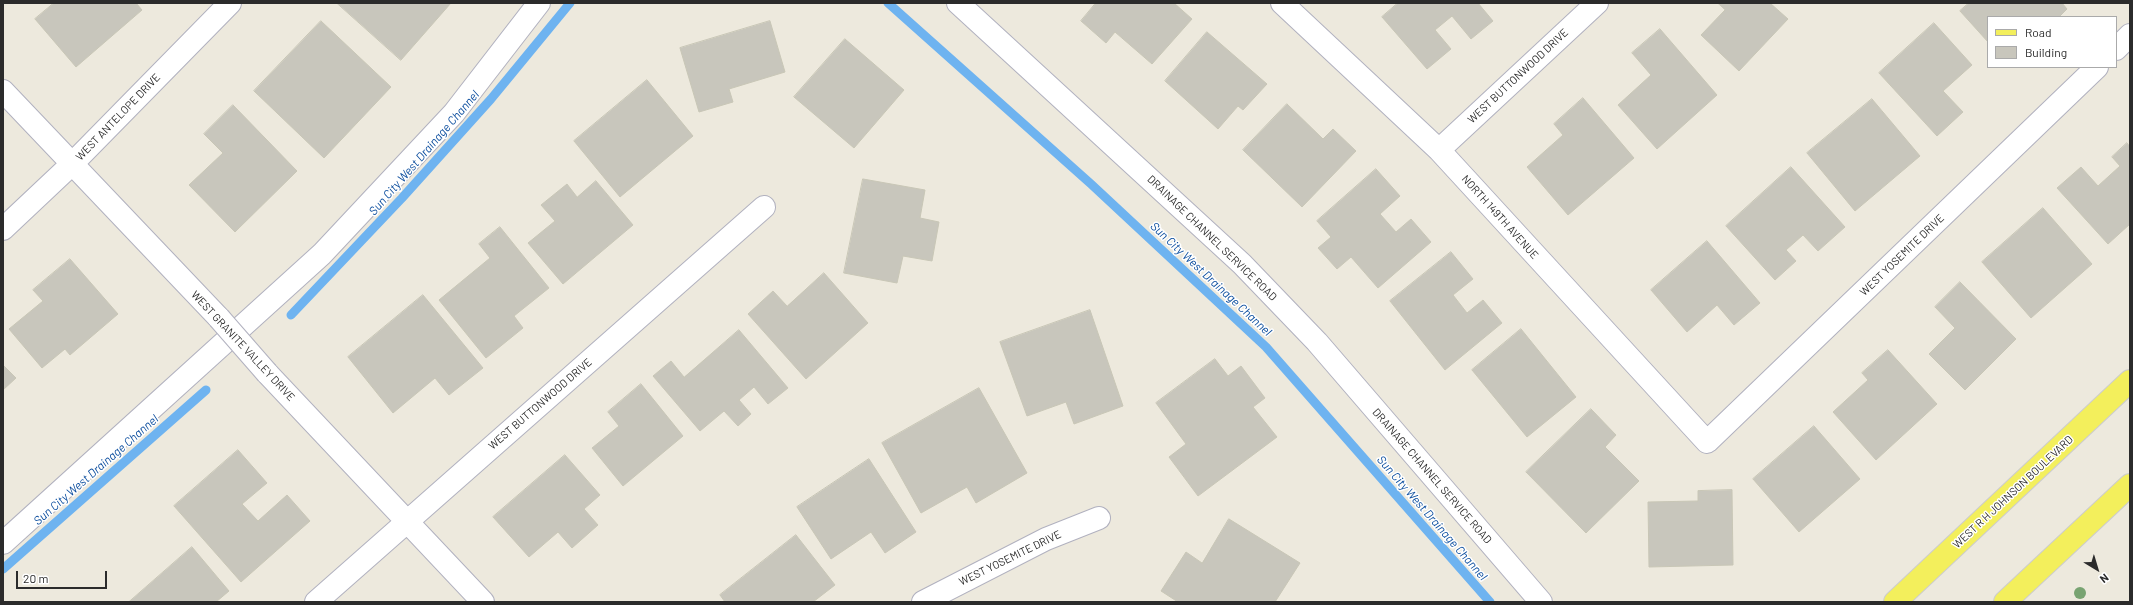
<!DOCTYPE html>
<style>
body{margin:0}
#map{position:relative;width:2133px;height:605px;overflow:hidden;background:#ede9dd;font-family:Barlow,sans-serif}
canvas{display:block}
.frame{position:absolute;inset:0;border:4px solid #2b2b2b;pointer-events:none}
.legend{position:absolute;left:1987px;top:16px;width:130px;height:52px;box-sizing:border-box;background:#fff;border:1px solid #aaa;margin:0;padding:5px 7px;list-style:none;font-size:12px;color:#2b2b2b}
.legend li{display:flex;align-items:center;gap:8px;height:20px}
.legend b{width:20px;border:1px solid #aaa}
.north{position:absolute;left:2077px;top:549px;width:40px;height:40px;-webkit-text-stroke:3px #fff;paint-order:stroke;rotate:142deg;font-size:11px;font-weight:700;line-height:16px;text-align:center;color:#2b2b2b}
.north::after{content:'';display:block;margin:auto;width:14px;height:18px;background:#2b2b2b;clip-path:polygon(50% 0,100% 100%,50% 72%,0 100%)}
.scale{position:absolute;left:16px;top:571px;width:91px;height:18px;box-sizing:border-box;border:2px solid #2b2b2b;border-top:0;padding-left:5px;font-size:12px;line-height:14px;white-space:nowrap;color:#2b2b2b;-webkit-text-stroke:3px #fff;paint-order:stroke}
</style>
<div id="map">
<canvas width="2133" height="605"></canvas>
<div class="frame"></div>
<ul class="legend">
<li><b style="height:5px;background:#f3ef5c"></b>Road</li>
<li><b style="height:11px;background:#c8c6bc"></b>Building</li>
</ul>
<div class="north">N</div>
<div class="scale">20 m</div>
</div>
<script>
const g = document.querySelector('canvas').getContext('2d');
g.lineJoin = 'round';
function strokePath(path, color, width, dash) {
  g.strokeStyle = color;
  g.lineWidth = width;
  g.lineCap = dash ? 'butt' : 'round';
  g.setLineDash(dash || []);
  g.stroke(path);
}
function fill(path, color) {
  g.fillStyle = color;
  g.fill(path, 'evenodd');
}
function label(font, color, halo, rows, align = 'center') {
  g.font = font + ' Barlow,sans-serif';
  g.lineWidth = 3;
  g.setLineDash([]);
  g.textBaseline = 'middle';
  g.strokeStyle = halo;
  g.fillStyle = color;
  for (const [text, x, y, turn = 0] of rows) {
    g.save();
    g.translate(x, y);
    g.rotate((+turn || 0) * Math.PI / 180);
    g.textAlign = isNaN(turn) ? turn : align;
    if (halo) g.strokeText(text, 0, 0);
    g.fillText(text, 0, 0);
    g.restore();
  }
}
const stream = new Path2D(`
 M888 3 1091 184 1266 347 1490 602
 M291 315 402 198 491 99 570 3
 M3 569 206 390`);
const building = new Path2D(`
 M54 3H136L142 10 76 67 35 19Z
 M337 3H451L401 60Z
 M1096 3H1174L1192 19 1152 64 1115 32 1106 43 1081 21Z
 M1398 3H1478L1493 21 1471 39 1452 16 1435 30 1451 49 1427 69 1382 17Z
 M1718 3H1770L1788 19 1739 71 1701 35 1725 10Z
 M1969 3H2062L2067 9 2059 17H1988V42L1960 11Z
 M321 21 391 87 324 158 254 91Z
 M770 21 785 72 729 89 733 102 699 112 680 48Z
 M1934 23 1972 65 1943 91 1963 112 1937 136 1879 73Z
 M1660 29 1717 95 1657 149 1618 105 1651 75 1632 53Z
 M1207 32 1267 84 1243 110 1238 106 1218 129 1165 81Z
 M845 39 904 90 854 148 794 97Z
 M647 80 693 136 620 197 574 141Z
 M1583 98 1634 158 1568 215 1527 167 1563 135 1554 124Z
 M1872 99 1920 156 1855 211 1807 153Z
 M1287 104 1323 139 1333 129 1356 151 1302 207 1243 150Z
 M233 105 297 171 235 232 189 185 223 153 204 134Z
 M2127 143 2130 147V224L2108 244 2057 188 2081 167 2098 186 2120 166 2112 157Z
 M1791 167 1845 227 1818 251 1803 235 1786 250 1796 261 1775 280 1726 226Z
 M1376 169 1400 196 1380 214 1396 232 1411 219 1431 242 1378 288 1351 257 1337 269 1318 248 1331 237 1317 221Z
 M863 179 925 190 920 218 939 222 932 261 903 256 897 283 844 273Z
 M596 181 633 225 563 284 528 243 555 221 541 205 567 184 577 197Z
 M2043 208 2092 264 2031 318 1982 262Z
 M500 227 549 288 514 316 523 328 486 358 439 300 490 258 479 244Z
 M1707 241 1760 303 1734 325 1717 305 1687 332 1651 290Z
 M1451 252 1473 279 1453 295 1467 313 1483 300 1502 323 1445 370 1390 301Z
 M70 259 118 314 70 355 65 349 42 368 9 329 43 301 33 290Z
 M824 273 868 323 806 379 748 314 773 291 787 306Z
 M1960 282 2016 339 1965 390 1929 354 1955 328 1935 307Z
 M423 295 483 368 449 395 435 378 393 413 348 357Z
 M1090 310 1123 406 1074 424 1066 402 1027 416 1000 342Z
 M1521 329 1576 397 1527 437 1472 370Z
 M739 330 788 388 768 404 754 387 739 400 751 414 738 426 724 411 700 431 653 376 671 361 684 377Z
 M1888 350 1937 404 1876 460 1833 412 1868 380 1862 373Z
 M1215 359 1228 376 1241 366 1265 398 1253 407 1277 437 1198 496 1169 457 1186 444 1156 403Z
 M3 365 16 378 3 390Z
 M641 384 683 436 623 486 592 448 619 426 608 412Z
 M979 388 1027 473 976 503 967 487 921 513 882 443Z
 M1591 409 1616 435 1605 447 1639 481 1586 533 1526 472Z
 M1814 426 1860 479 1799 532 1753 479Z
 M238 450 267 483 242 504 258 521 287 495 310 521 241 582 174 506Z
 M565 455 600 495 584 509 598 525 572 548 558 532 529 557 493 517Z
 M869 459 916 532 885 553 871 532 831 559 797 507Z
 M1732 490 1733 565 1649 567 1648 502 1698 501V491Z
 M1229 519 1300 563 1275 602H1178L1161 591 1186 552 1202 563Z
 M796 535 835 585 813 602H725L720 595Z
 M192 547 229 591 216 602H129Z`);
const minor = new Path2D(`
 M958 3 1242 264 1317 342 1541 602
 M1282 3 1439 150 1707 442 2097 67
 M2116 49 2130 35
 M3 91 219 318
 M1439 150 1597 3
 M3 229 72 164 230 3
 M267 373 483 602
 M3 543 322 254 454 113 539 3
 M316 602 764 207
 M923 602 1046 539 1099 518`);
const major = new Path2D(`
 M1895 602 2130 381
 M2005 602 2130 485`);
const minorBridge = new Path2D(`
 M219 318 267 373`);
const trees = [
 [2080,593]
];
const streetNames = [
 ["WEST BUTTONWOOD DRIVE",1518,76,-43],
 ["WEST ANTELOPE DRIVE",118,117,-46],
 ["NORTH 149TH AVENUE",1500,217,48],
 ["DRAINAGE CHANNEL SERVICE ROAD",1212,238,44],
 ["WEST YOSEMITE DRIVE",1902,255,-44],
 ["WEST GRANITE VALLEY DRIVE",243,346,47],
 ["WEST BUTTONWOOD DRIVE",540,404,-41],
 ["DRAINAGE CHANNEL SERVICE ROAD",1432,476,49],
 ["WEST R H JOHNSON BOULEVARD",2013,492,-43],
 ["WEST YOSEMITE DRIVE",1010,558,-26]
];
const waterNames = [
 ["Sun City West Drainage Channel",424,153,-49],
 ["Sun City West Drainage Channel",1211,279,43],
 ["Sun City West Drainage Channel",96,470,-41],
 ["Sun City West Drainage Channel",1432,518,49]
];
strokePath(stream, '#6eb3f0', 9);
fill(building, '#c8c6bc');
strokePath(building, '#c8c6b6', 1);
strokePath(minor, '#b1b1bf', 24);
strokePath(major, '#ccc', 24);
strokePath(minor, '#fff', 22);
strokePath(major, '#f3ef5c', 22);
strokePath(minorBridge, '#b1b1bf', 24, []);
strokePath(minorBridge, '#fff', 22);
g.fillStyle = '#78a371';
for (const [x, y] of trees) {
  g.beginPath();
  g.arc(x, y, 6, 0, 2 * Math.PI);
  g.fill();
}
label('11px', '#2b2b2b', '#fff', streetNames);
label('italic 12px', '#0b4d9e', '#fff', waterNames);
</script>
